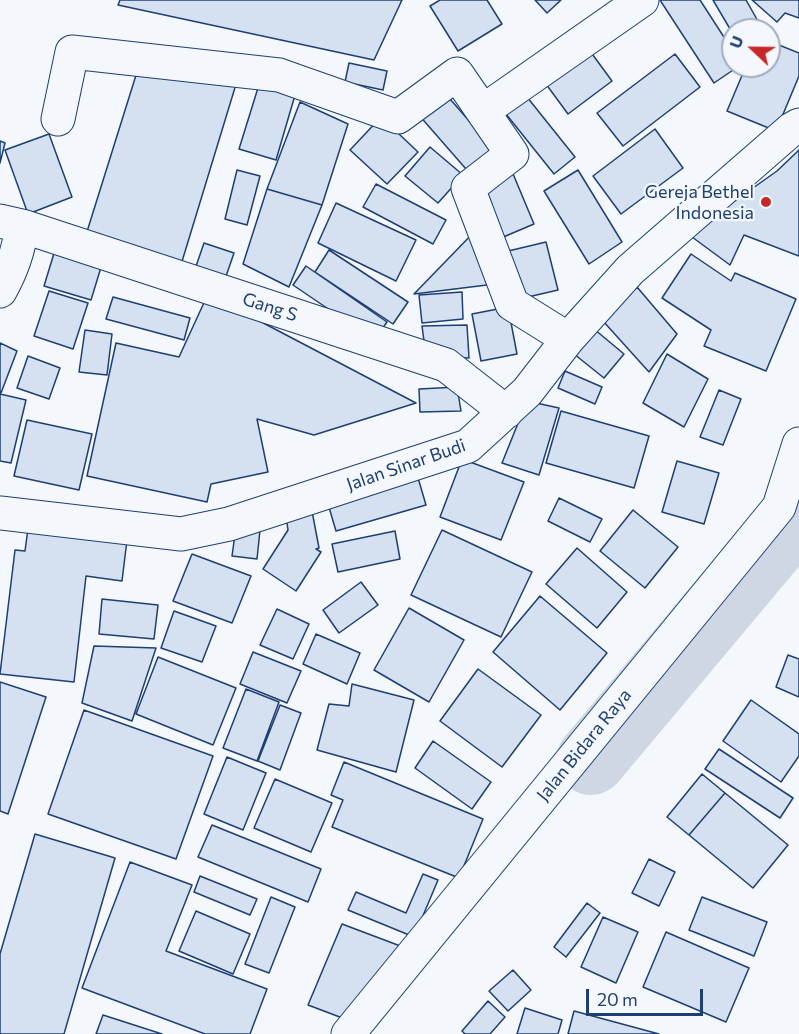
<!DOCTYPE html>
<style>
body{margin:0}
#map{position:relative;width:799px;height:1034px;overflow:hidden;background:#f4f7fb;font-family:Commissioner,sans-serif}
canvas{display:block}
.north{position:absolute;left:721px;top:18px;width:60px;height:60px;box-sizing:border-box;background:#f4f7fb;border:2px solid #9eadc5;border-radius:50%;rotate:292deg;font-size:16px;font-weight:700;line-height:24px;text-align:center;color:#1d3f73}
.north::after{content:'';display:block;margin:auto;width:21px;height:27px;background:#c62828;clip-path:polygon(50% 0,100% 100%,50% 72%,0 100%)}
.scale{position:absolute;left:586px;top:989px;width:117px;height:27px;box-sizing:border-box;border:3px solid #1d3f73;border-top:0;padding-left:8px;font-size:18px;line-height:21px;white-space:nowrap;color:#1d3f73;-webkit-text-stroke:4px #f4f7fb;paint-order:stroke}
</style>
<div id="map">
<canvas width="799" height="1034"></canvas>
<div class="north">U</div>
<div class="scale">20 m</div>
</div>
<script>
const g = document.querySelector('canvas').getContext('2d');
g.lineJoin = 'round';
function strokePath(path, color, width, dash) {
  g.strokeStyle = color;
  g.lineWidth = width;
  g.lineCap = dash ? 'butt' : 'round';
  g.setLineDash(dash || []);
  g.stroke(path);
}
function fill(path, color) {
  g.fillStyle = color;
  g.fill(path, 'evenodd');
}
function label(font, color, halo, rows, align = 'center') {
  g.font = font + ' Commissioner,sans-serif';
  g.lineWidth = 4.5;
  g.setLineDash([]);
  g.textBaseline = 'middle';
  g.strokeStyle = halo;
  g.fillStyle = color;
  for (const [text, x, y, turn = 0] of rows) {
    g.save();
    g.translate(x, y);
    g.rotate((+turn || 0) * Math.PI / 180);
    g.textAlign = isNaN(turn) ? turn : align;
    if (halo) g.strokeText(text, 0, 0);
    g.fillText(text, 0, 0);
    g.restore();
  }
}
const river = new Path2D(`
 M591 760 799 512`);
const building = new Path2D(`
 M120 0H402L374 60 118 5Z
 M440 0H487L502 24 458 51 430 6Z
 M535 0H561L547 13Z
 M660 0H700L733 51V66H739L714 83Z
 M713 0H746L763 30H733V34Z
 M752 0H799V18L785 13 777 22Z
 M769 41 799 53V76L776 131 727 111 746 66H769Z
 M587 47 612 81 568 114 543 80Z
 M675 54 700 87 623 146 597 113Z
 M349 63 387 71 383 90 345 82Z
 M137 72 237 81 180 268 85 238Z
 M262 75 298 85 276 160 239 149Z
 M443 91 498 154 473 177 418 114Z
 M523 92 575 157 554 174 502 109Z
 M300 102 348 124 322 205 267 189Z
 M381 117 418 152 387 184 350 150Z
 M655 129 683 168 621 214 593 176Z
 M49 134 72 197 28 214 5 150Z
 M0 141 5 143 0 163Z
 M430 147 463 175 438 203 405 176Z
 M799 150V256L744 235 730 265 688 234 777 171Z
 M511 169 534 224 501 238 478 183Z
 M237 170 260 176 247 225 225 219Z
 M578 170 622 242 589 264 544 191Z
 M376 184 446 220 433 244 363 207Z
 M267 189 322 205 289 287 243 264Z
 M336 203 416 240 396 281 318 243Z
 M478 228 487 285 414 294Z
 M546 242 558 290 515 300 504 252Z
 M204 243 234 253 223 285 193 275Z
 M55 250 102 264 91 300 44 286Z
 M329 250 408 302 393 324 315 272Z
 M691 254 731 281 735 273 796 299 766 371 704 346 711 330 662 298Z
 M306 266 387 322 374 340 293 285Z
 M637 287 677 334 649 372 603 321Z
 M49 291 88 303 73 349 34 336Z
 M462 292 463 319 422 323 419 295Z
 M208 294 416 403 314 435 257 419 268 472 211 484 207 502 87 476 116 343 179 357Z
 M113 297 190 318 184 340 106 319Z
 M508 307 517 354 481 361 472 314Z
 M467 325 469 358 426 356 422 326Z
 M594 329 624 354 604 378 574 354Z
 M85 330 112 334 107 375 79 372Z
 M0 343 17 351 1 393H0Z
 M667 354 708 379 684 427 643 403Z
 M28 356 60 368 49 399 17 388Z
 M565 371 602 387 595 404 558 388Z
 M457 387 461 411 420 412 419 389Z
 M719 390 741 399 723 445 700 437Z
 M0 394 26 400 11 463 0 461Z
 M527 401 559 408 539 475 502 463Z
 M561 411 649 436 634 488 546 463Z
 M27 420 92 434 79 490 14 476Z
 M462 459 524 482 501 540 440 517Z
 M677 461 719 473 704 524 662 512Z
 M416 471 426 505 336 531 326 497Z
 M559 498 602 519 590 542 548 521Z
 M633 510 678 547 645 588 600 551Z
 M312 511 319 548 316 549 321 552 296 591 263 569 288 530 286 516Z
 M29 521 128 532 122 581 86 576 74 682 0 674 15 550 25 551Z
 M236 527 260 530 257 559 232 556Z
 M442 530 532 572 501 637 411 595Z
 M395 531 400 559 338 572 332 544Z
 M577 548 627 592 597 628 546 584Z
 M192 554 251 576 232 623 173 601Z
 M361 582 378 605 339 633 323 610Z
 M540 596 607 653 560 710 493 652Z
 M102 599 158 605 154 639 99 634Z
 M409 608 464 640 429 702 374 670Z
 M277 609 309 624 293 659 260 645Z
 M174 611 216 626 202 662 161 648Z
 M316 634 360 653 347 684 303 664Z
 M94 646 156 648 132 721 82 703Z
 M253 652 301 671 287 703 240 684Z
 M788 655 799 659V697L776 687Z
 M158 657 236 688 213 745 136 714Z
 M478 669 541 715 502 767 440 721Z
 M0 682 46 697 8 814 0 811Z
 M352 684 414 700 396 772 317 750 329 704 349 706Z
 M246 689 279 702 257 761 223 748Z
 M751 700 799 734V756L781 782 723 741Z
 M280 705 301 713 280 770 258 761Z
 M84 710 213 756 176 859 48 814Z
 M433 741 491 782 472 809 415 768Z
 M719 749 793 798 780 818 705 769Z
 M227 757 266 773 243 830 204 814Z
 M344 762 483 819 459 878 332 827 343 800 331 795Z
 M702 774 725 793 689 835 667 817Z
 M275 779 332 803 311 852 254 828Z
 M725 793 788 845 753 888 689 835Z
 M212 825 321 869 308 902 198 857Z
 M35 834 115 858 64 1034H0V954Z
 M649 859 675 872 659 906 632 893Z
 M130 862 192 885 166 951 267 989 250 1034H205L82 988Z
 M423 874 438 880 414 937 348 910 356 892 406 913Z
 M200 876 257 899 250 915 194 892Z
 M271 897 295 907 269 973 245 964Z
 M702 897 767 922 754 956 689 930Z
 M587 903 600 913 566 957 554 947Z
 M196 911 250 934 233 974 179 951Z
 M603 917 638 932 616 983 581 967Z
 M342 924 403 947 345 1019 308 1005Z
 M666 932 749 968 726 1022 643 987Z
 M513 970 531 990 508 1011 489 991Z
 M488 1001 505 1017 490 1034H465L462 1031Z
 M525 1008 562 1020 558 1034H517Z
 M574 1011 659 1034H568Z
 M103 1015 162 1034H96Z`);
const minor = new Path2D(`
 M483 111 642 0
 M58 119 72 52 279 75 398 117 457 74 512 154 468 188 512 304 568 339
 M0 221 22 226 446 365 506 412
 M0 291C12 270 19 250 22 226
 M0 513 181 534 229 524 468 446 527 392 568 339 630 270 792 129 799 125
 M348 1034 779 507 799 444`);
const markers = [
 [766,202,6,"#c62828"]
];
const poiNames = [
 ["Gereja Bethel",754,192],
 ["Indonesia",754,213]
];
const streetNames = [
 ["Gang S",270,307,18],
 ["Jalan Sinar Budi",406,465,-19],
 ["Jalan Bidara Raya",584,745,-51]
];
strokePath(river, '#cfd7e4', 70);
fill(building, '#d5e0f0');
strokePath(building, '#1d3f73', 1.5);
strokePath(minor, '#1d3f73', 35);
strokePath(minor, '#f4f7fb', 33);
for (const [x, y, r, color] of markers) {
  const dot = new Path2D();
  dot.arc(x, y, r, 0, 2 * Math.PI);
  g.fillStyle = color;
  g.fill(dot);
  strokePath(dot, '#f4f7fb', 2);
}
label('18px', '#1d3f73', '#f4f7fb', poiNames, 'right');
label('18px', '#1d3f73', '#f4f7fb', streetNames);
</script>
